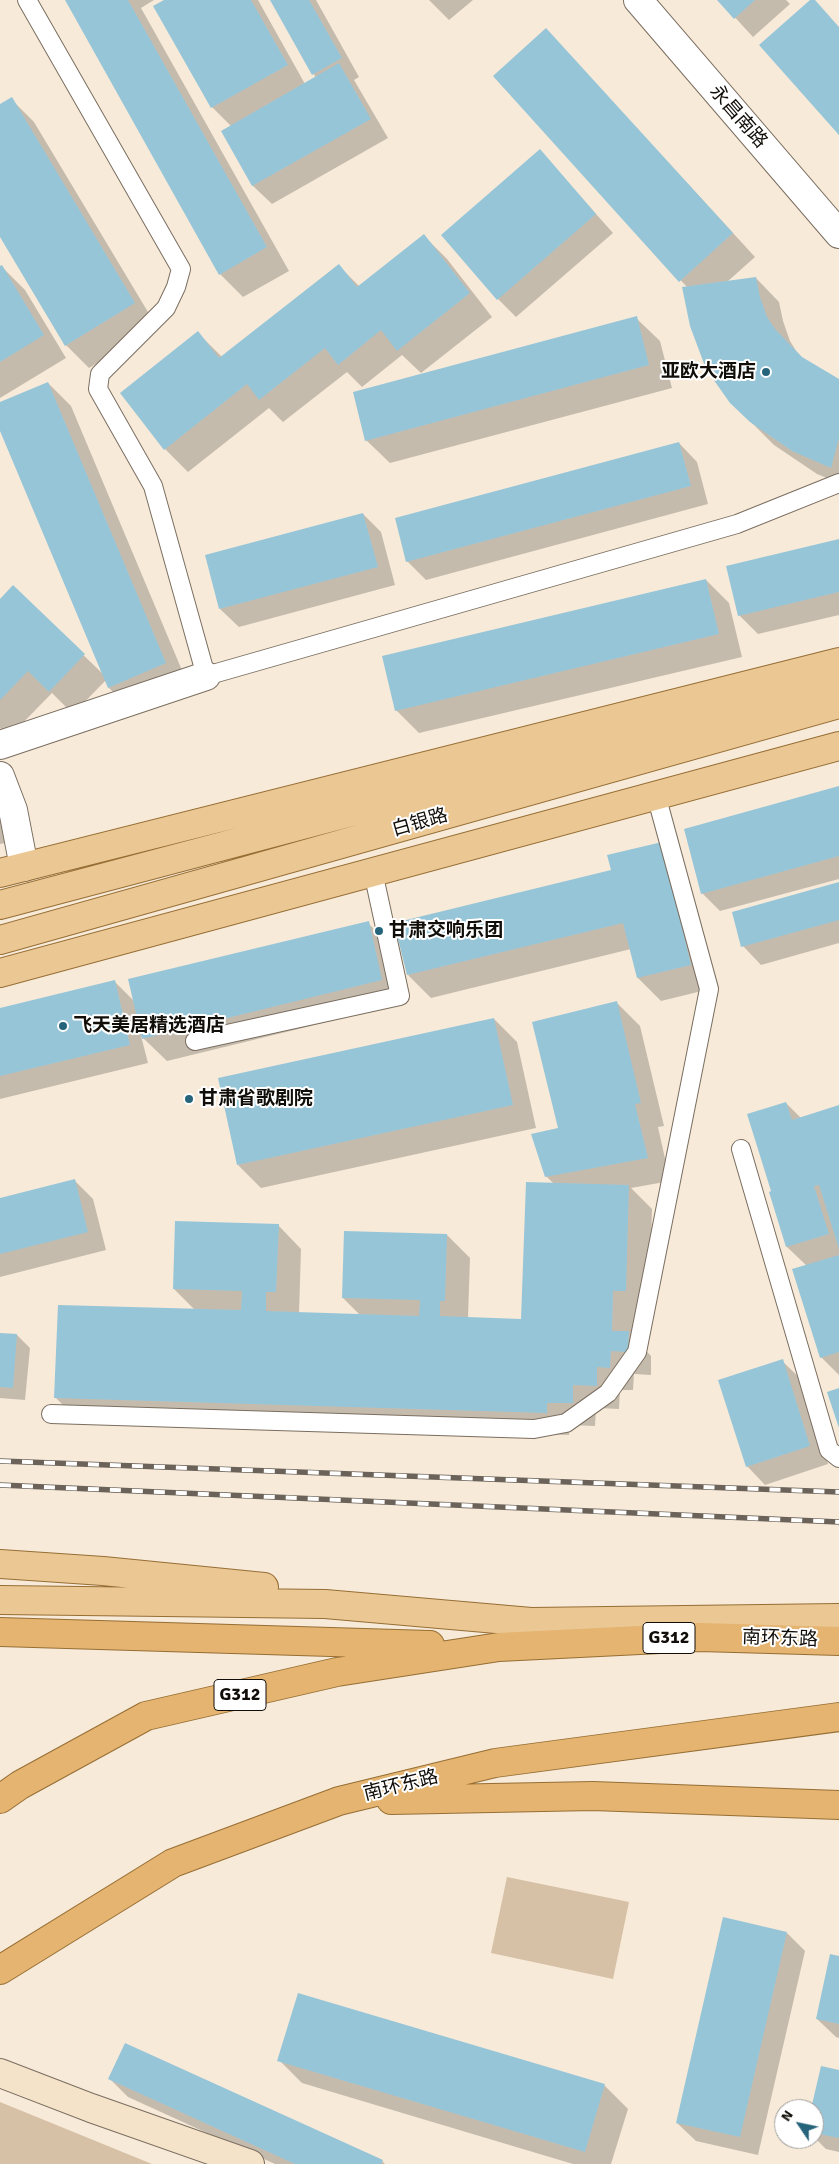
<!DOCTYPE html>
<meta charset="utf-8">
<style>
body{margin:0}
#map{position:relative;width:839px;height:2164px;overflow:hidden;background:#f7ead9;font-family:Signika,sans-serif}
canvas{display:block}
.north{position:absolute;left:774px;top:2099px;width:50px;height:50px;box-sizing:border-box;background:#fff;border:1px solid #a09e9c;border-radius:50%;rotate:304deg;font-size:14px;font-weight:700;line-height:20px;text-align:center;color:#110d08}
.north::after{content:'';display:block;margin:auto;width:18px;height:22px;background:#25647a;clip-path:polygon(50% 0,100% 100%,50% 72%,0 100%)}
</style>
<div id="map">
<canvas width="839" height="2164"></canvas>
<div class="north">N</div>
</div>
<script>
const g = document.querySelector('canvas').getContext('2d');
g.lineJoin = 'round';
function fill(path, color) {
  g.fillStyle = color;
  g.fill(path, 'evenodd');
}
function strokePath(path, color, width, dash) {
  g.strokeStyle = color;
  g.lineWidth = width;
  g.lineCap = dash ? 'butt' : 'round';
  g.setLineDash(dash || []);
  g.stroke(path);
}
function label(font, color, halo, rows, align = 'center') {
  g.font = font + ' Signika,"Noto Sans SC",sans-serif';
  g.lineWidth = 4;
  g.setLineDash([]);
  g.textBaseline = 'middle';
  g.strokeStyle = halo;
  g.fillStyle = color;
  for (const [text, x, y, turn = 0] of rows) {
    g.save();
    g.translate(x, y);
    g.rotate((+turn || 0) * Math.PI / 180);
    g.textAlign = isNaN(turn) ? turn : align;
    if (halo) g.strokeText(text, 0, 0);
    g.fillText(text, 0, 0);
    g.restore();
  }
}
const green = new Path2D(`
 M507 1877 629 1902 613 1979 491 1953Z
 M0 2102 152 2164H0Z`);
const shadow = new Path2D(`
 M66 0H154L141 8 289 271 243 297 220 274Z
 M166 0H258L305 84 316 78 271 0H316L359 77 354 80 388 138 272 204 253 186 222 131 231 126 212 107Z
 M429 0H473L449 20Z
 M719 0H786L790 4 753 37Z
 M546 29 755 257 727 282 756 278 779 302 783 321 790 341 798 354 802 359 839 380V483L817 474 774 445 731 402 687 287 494 77Z
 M11 99 34 122 157 327 89 368 66 345 0 234V106Z
 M540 151 613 233 516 317 498 299Z
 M424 236 447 259 492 317 421 373 402 355 362 387 347 372 283 422 269 408 188 472 165 449 198 333 222 357 338 265 360 287Z
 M2 267 25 290 66 358 0 398V268Z
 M636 318 660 341 672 388 390 463 366 440Z
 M48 383 71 406 189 687 133 711 109 688 106 680 73 714 52 693 9 737 0 728V601L13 587 104 675 0 428V404Z
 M679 443 697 462 708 504 426 580 407 561Z
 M363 514 381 532 395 585 239 627 220 609Z
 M839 540V615L758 634 739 615Z
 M706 580 729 603 742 657 419 733 396 710Z
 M0 777 20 840 0 844Z
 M839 787V879L720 911 702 893Z
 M662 843 685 866 714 988 661 1001 638 978 631 949 431 998 408 975 612 871Z
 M839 884V943L761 965 743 946Z
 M368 923 391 946 405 1003 167 1061 141 1036 148 1063 0 1099V1009L114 981 135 1002Z
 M617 1003 640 1026 664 1126 658 1127 670 1181 631 1188 652 1209 649 1314 636 1313 635 1339 651 1356V1375L634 1374 633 1390H620L619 1409 596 1408 595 1426 570 1425 569 1435 79 1421 55 1397 195 1310 174 1289 278 1225 301 1249 299 1313 360 1315 343 1298 447 1235 470 1258 468 1318 522 1320 554 1184 546 1176 559 1129Z
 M494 1019 517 1042 536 1128 261 1188 238 1165Z
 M786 1103 801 1118 839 1107V1375L821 1357 807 1266 787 1247 773 1192Z
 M75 1181 93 1199 106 1250 0 1277V1199Z
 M0 1334 17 1335 30 1348 25 1400 0 1398Z
 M782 1361 801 1379 828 1464 765 1485 747 1466Z
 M787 1933 805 1951 758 2155 696 2141 677 2123Z
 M839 1958V2038L836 2037 817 2019Z
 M299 1994 605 2086 628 2109 611 2164H573L302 2083 279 2060Z
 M839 2071V2152L826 2149 814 2137V2109H812Z
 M110 2079 382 2161 385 2164H275L128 2097Z`);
const building = new Path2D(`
 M65 0H128L267 247 219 275Z
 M164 0H251L288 65 211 108 153 6Z
 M270 0H309L342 58 312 75Z
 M717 0H755L734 19Z
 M810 0H815L839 27V135L759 45Z
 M546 28 733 233 679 282 493 76Z
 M339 63 371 119 252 186 221 131Z
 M12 97 135 303 65 346 0 237V104Z
 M540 149 596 214 497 300 441 235Z
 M424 234 470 293 397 351 381 330 338 365 325 348 259 400 247 384 164 450 120 393 198 331 219 358 339 264 357 287Z
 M2 265 44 335 0 362V266Z
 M756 277 760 297 767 317 775 329 802 357 839 379V438L831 468 792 451 750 422 730 403 706 369 690 326 682 287Z
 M637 316 649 365 365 441 353 392Z
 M48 382 166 663 108 688 0 431V402Z
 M679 442 691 486 406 562 395 518Z
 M363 513 378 567 219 609 205 555Z
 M839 539V592L738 616 726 566Z
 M706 579 719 634 395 711 382 656Z
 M13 585 85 654 49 692 28 671 0 700V599Z
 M839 786V856L701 894 684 829Z
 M662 842 691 965 637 978 623 923 407 975 394 923 611 870 607 855Z
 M839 882V920L741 947 732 912Z
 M369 921 382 980 142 1039 128 979Z
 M115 980 130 1045 0 1076V1008Z
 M617 1001 641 1103 635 1104 648 1158 545 1177 531 1134 558 1128 532 1022Z
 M494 1018 513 1105 237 1165 218 1078Z
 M786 1102 792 1120 839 1105V1249L819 1185 814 1186 829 1234 786 1247 769 1192 771 1191 747 1114Z
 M75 1179 88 1232 0 1254V1198Z
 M526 1182 629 1185 626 1291H613L612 1331H629L628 1352 611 1351 610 1368 597 1367V1386L573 1385V1403H547V1413L54 1398 58 1305 241 1310 242 1291 173 1289 175 1221 279 1224 276 1292H266V1311L419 1316 420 1300 342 1298 344 1231 447 1234 445 1301H440V1316L521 1319Z
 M839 1255V1352L820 1358 792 1269Z
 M0 1333 17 1334 13 1388 0 1387Z
 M783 1359 810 1446 746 1467 718 1380Z
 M839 1388V1428L827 1392Z
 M723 1917 787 1932 740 2137 676 2123Z
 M830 1954 839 1956V2024L816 2019Z
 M298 1993 605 2084 585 2152 277 2061Z
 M125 2043 383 2160 381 2164H295L108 2079Z
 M821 2066 839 2070V2138L814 2133V2109H811Z`);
const service = new Path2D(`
 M27 0 181 269 176 287 166 308 100 374 98 389 153 486 206 676 737 524 839 483
 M195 1041 400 996 373 872
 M741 1149 829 1450 839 1458
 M51 1414 534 1429 566 1423 608 1393 637 1352 709 989 656 795`);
const minor = new Path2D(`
 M0 745 206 676
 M0 776 13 810 24 867`);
const tertiary = new Path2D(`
 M638 0 839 234`);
const secondary = new Path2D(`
 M0 2073 91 2108 250 2164`);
const primary = new Path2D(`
 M0 873 839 662
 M0 905 839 683
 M0 940 839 704
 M0 973 839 746
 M0 1564 103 1571 264 1587
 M0 1600 325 1604 531 1622 839 1618`);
const trunk = new Path2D(`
 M0 1632 430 1645
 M0 1799 20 1785 146 1716 337 1672 499 1647 700 1637 839 1641
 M391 1800 593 1796 839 1805
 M0 1970 173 1863 339 1801 495 1763 839 1717`);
const rail = new Path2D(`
 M0 1461 839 1492
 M0 1485 839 1522`);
const markers = [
 [766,372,5,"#25647a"],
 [379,931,5,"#25647a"],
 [63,1026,5,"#25647a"],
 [189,1099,5,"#25647a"]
];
const shields = [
 [669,1638,52],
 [240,1695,52]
];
const shieldNames = [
 ["G312",669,1638],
 ["G312",240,1695]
];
const streetNames = [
 ["永昌南路",738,117,49],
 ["白银路",420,823,-16],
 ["南环东路",780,1639,2],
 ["南环东路",401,1786,-14]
];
const poiNames = [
 ["亚欧大酒店",756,372,"right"],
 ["甘肃交响乐团",389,931],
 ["飞天美居精选酒店",73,1026],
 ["甘肃省歌剧院",199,1099]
];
fill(green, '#d7c1a6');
fill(shadow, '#0003');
fill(building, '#96c5d8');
strokePath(service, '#7a6e60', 20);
strokePath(minor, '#7a6e60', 30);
strokePath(tertiary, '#7a6e60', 30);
strokePath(secondary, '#7a6e60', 30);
strokePath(primary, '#966e34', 30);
strokePath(trunk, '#966e34', 30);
strokePath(service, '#fff', 18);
strokePath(minor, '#fff', 28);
strokePath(tertiary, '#fff', 28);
strokePath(secondary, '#f5e3c9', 28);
strokePath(primary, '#ebc794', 28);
strokePath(trunk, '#e4b470', 28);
strokePath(rail, '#6b635a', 5.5);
strokePath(rail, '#fff', 4, [11]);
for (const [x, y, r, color] of markers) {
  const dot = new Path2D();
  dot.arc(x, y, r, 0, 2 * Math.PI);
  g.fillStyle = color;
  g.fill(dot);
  strokePath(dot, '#fff', 2);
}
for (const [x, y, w] of shields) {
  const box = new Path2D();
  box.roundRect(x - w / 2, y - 15.5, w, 31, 4);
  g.fillStyle = '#fff';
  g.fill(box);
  strokePath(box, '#110d08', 1);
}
label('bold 18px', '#110d08', null, shieldNames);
label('19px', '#110d08', '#fff', streetNames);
label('bold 19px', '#110d08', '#fff', poiNames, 'left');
</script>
